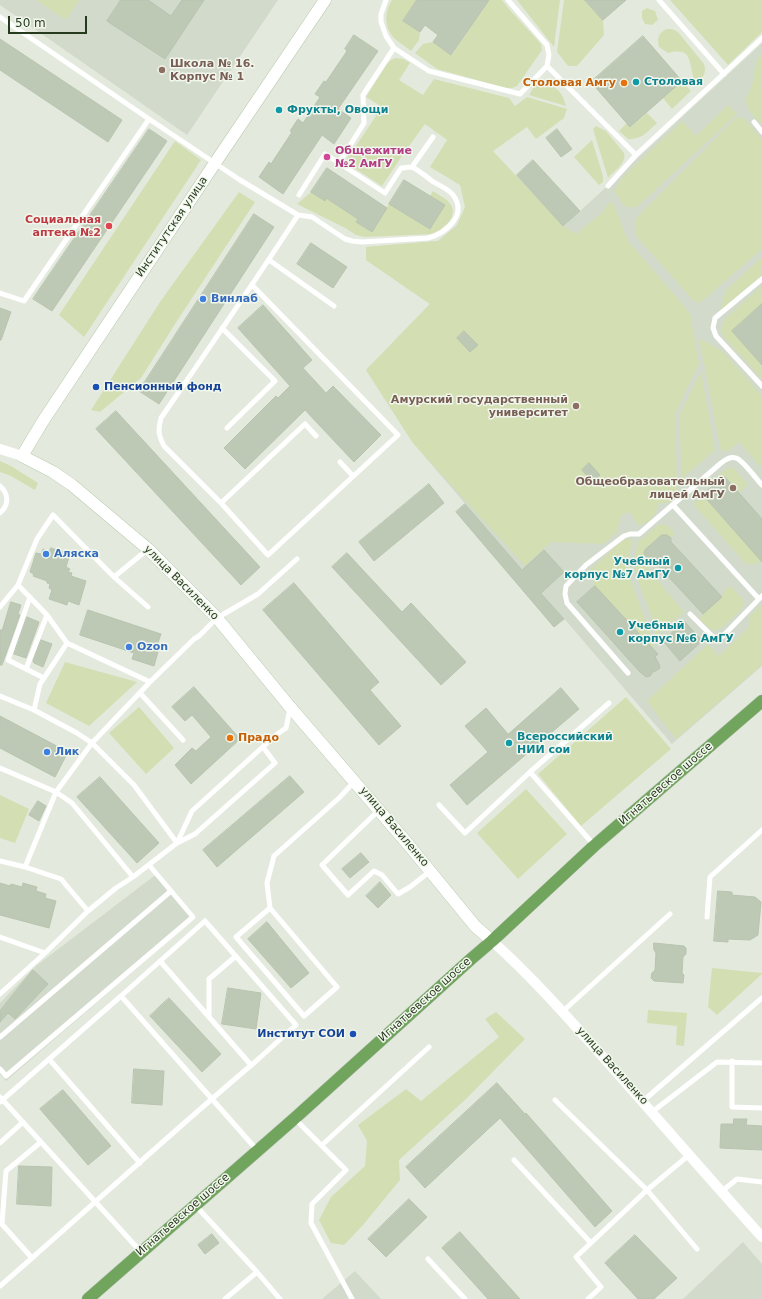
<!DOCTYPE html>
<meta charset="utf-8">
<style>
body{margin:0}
#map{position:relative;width:762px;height:1299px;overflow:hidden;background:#e3eadd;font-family:"DejaVu Sans",sans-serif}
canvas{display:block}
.scale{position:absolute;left:8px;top:16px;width:79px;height:18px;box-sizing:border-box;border:2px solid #263b1d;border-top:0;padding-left:5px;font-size:12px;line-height:14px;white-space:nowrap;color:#263b1d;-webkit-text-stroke:3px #f2f7ed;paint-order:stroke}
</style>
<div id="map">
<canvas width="762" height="1299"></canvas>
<div class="scale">50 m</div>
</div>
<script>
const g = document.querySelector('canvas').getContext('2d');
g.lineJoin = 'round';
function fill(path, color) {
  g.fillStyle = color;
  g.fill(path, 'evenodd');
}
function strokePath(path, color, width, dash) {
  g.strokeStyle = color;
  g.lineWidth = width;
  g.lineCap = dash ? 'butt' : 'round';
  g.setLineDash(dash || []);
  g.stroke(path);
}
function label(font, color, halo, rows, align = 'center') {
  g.font = font + ' "DejaVu Sans",sans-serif';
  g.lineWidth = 3;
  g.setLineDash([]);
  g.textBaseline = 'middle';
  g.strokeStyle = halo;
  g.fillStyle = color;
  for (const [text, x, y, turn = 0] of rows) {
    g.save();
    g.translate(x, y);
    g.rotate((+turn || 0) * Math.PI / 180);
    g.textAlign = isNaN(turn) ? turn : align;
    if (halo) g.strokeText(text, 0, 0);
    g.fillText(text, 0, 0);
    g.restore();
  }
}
const built = new Path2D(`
 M0 0H278L187 135 0 5Z
 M762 43V666L672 744 413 443 366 370 430 304 366 260V247L438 241 457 225 476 184 517 175 564 226Z
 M158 873 196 917 6 1081 0 1074V1003L36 966Z
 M743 1242 762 1264V1299H683Z
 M355 1271 381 1299H322Z`);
const green = new Path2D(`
 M36 0H79L66 20Z
 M392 0H417L403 21 420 32 419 40 411 51C406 47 400 43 395 39 384 28 384 12 392 0Z
 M489 0H502L509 9 541 44 542 50 517 86 512 88H506L437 69 415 53 423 44 433 42 452 55Z
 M517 0H560L554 47Z
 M564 0H585L603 20 604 35 577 66H568L557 52Z
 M670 0H762V32L728 65Z
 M647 8 655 11 658 20 652 25 645 24 642 18V11Z
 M666 29H672L678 32 704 64C706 71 705 75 700 80L694 79C688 61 693 47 668 53L659 47C657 38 658 34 666 29Z
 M762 53V125C757 119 747 111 746 102 745 98 749 92 751 88 755 76 753 62 762 53Z
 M395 58 403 59 410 63 399 80 423 95 434 79 509 98 515 106 527 97 567 109 564 118 536 139 527 127 493 151 563 226 576 234 603 212 608 204 613 202 628 241 690 313 699 363 675 414 677 481V495L668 503H660C655 508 658 509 655 514 652 519 645 525 639 525L637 523 630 512 621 515 617 532 603 544 551 542 525 566 413 443 366 370 430 304 366 260V247L438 241 457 226 465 207 460 185 430 167 447 140 425 124 404 153 382 186 345 162 376 116 372 112 379 105 366 97 387 64 391 60Z
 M682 81 691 91 672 109 663 98Z
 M538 83C555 85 562 90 566 106L529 95 535 85Z
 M728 105 737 114 637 207H625L614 191 623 177 682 121 696 136Z
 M647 113 657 123C647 132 643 139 628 139L619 131 627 123 631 127Z
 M742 117 762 139V249L702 301 698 303 693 300 637 237 635 229V219L736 118Z
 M596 126 606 131 624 153C627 163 614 171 608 178L593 129Z
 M592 140 603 176V182L599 185 574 157Z
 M175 141 201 160 84 337 59 315Z
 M433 191 447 200 451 205 453 210 452 217 448 223 440 230 433 234 365 237 356 235 347 229 297 204 311 192 325 201 326 198 358 219 356 222 371 232 389 204 430 229 445 205 430 196Z
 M239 192 255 202 175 324 141 378 100 412 91 410 160 302Z
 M762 257V275L720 311 726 290Z
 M762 286V304L732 331 762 365V379L723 336 721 327 726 318Z
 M699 338 723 352 762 396V468L739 442C733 446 730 453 721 451Z
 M701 371 715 450 682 479 679 416Z
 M0 461 11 466 38 483 35 490 11 476 0 472Z
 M729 467 734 469 748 484 739 493 724 476 719 481 716 477Z
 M703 495 760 560 757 564H746L693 504Z
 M661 524 668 526 675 534 671 538 667 535H662L645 550 644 554 647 558 649 570 684 612 656 636 651 615 638 581 634 560 638 542 658 525Z
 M629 538 633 542 628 558 632 584 646 621 654 650 595 586 589 571 622 541Z
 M731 586 743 600 744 603 740 611 720 629 715 630 710 629 699 618 722 597 724 590Z
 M762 604V665L676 739 647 701 708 644 719 656 749 627 750 616Z
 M65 662 137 682 89 726 46 703Z
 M626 697 671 749 581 826 538 774Z
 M139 707 174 748 146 774 109 733Z
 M526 789 567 834 518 879 477 833Z
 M0 795 29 809 15 843 0 838Z
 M712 968 762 973V974L717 1015 708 1007Z
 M648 1010 687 1013 684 1046 676 1045 677 1026 647 1023Z
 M496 1012 525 1039 466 1099 399 1160 400 1180 363 1225 344 1245 331 1243 319 1220 331 1197 365 1166 367 1141 358 1125 406 1089 421 1101 499 1037 485 1019Z`);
const building = new Path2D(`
 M121 0H148L171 16 182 0H204L165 59 107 21Z
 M417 0H489L451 55 433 42 438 35 425 25 420 32 403 21Z
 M585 0H626L603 20Z
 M354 35 378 51 338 109 351 118 334 144 322 135 283 194 259 177 269 162 271 164 292 132 290 131 298 119 303 123 320 97 315 94 324 81 326 82 347 51 345 49Z
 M643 36 682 81 630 127 591 82Z
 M0 39 122 120 108 142 0 70Z
 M149 129 167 141 52 311 33 299Z
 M557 129 572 149 561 157 546 138Z
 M533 160 580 211 563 226 517 175Z
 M327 168 387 208 372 232 356 222 358 219 326 198 325 201 311 192Z
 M404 180 445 205 430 229 389 204Z
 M254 214 274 227 159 404 139 391Z
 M311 243 347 267 333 288 297 264Z
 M762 304V365L732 331Z
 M263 305 312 360 303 368 326 393 333 386 381 435 354 462 305 410 245 469 224 448 276 396 278 398 290 386 238 328Z
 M0 308 11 312 1 340H0Z
 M464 331 478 345 470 352 457 338Z
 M116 411 260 567 241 585 96 429Z
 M589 463 600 475 593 482 582 470Z
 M724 476 762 519V562L703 495Z
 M429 484 444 503 374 561 359 542Z
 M465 504 522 570 544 550 564 572 541 593 564 619 554 627 456 512Z
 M662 535H667L671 538V542L722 597 703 614 652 559 647 558 644 554 645 550Z
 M51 548 70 554 66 567 70 569 68 572 72 573 71 576 86 581 79 605 68 601 67 605 49 599 52 590 49 588 50 584 47 583V581L33 576 34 574 30 572 36 553 41 554 43 549 49 551Z
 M347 553 402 612 411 603 466 662 441 685 332 567Z
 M294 583 379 682 370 690 401 726 379 745 263 610Z
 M595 586 658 654 655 657 659 664 660 667 659 669 653 672 650 676 646 677 639 671 577 602Z
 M11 602 21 605 18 614 20 615 2 665H0V630H2Z
 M88 610 161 634 155 651 158 652 154 666 132 659 134 653 80 635Z
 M27 617 39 622 26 658 14 654Z
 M685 622 702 641 680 661 663 641Z
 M41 640 52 644 43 667 34 663 33 661Z
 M194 687 240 739 191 784 175 765 192 748 196 751 211 737 192 715 185 721 172 707Z
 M561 688 579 709 467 805 450 785 488 752 465 726 486 708 508 734Z
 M0 716 68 752 55 777 0 748Z
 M290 776 304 792 217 867 203 850Z
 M100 777 159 843 137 863 77 797Z
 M38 801 46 806 39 821 29 815Z
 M361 853 369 862 350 878 342 869Z
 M380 882 391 895 378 908 366 896Z
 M0 883 10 886 11 884 22 887 23 883 37 887 36 891 46 894 45 898 56 901 49 928 0 915Z
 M718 891 732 892V895L755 897 761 902 758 935 750 940 728 939V942L714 941Z
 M267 922 309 973 291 988 248 939Z
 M654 943 684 946 686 948V954L683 957 682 973 684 975 683 983 654 981 651 978 652 973 655 970 656 953 654 950Z
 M33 970 48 984 15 1019 8 1013 0 1022V1011Z
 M228 988 261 993 256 1029 222 1024Z
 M169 998 221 1054 202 1072 150 1016Z
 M134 1069 164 1071 162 1105 132 1103Z
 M497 1083 525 1114 526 1113 612 1211 595 1227 500 1118 425 1188 406 1167Z
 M63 1090 111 1146 88 1165 40 1109Z
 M734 1119H747L746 1125 762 1126V1150L720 1148 721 1124H733Z
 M19 1166 52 1167 51 1206 17 1204Z
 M409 1199 427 1217 386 1257 368 1239Z
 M460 1232 520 1299H488L442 1248Z
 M212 1234 219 1243 205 1254 198 1245Z
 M635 1235 677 1278 654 1299H638L605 1263Z`);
const lane = new Path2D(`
 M386 0 381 14V22L386 36 394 48 429 71 520 94 547 66 636 155
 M508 0 547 45 549 55 547 66
 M659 0 724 74
 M0 17 149 119 240 180 298 215 312 217 345 239 352 241 362 242 428 238C446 233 468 215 453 195 449 189 438 185 432 181 427 177 416 168 411 167 408 167 404 168 401 168L385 193 339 163 364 123 363 95 394 48
 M754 122 762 132
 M412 167 433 137
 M608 186 636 155 762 38
 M299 195 325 154 339 163
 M269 260 334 306
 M762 279 715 318 713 328 716 336 762 386
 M252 285 398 435 268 555 221 503 164 446C158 434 158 431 161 418 207 351 254 283 298 215
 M0 293 24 301 149 119
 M222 328 275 381 227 428
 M340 462 353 476
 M0 486C9 494 9 505 0 513
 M221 503 305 424 316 436
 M673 505 759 599
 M147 550 114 577 53 515 37 539 18 585 47 615 67 643 150 682
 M114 577 148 607
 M30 597 8 660 44 678
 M0 607 18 585
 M690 614 712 636 716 638 722 637 762 596
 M26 669 47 615
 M628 673 567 603 565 594 566 586 586 565 624 536 630 534H639L721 463C725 460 730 456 736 458 743 460 756 479 762 485
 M140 693 183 740
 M0 696 34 710 77 733 92 743 56 792 72 803 133 877 177 843 195 834 275 763 263 747
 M290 708 286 728 276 735 192 811 177 843 134 785 92 743 150 682 194 639 199 636 217 618 258 594 297 559
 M34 710 40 684 67 643
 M0 768 56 792 25 867 61 879 88 911 116 888 133 877
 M530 772 609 703
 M439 805 465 833 530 772 594 845
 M378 811 322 865 348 895 374 871 382 875 398 894 410 887 429 872
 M0 861 25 867
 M270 908 236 937 304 1016 337 987 270 908 267 883 274 856 339 798 354 782
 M707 917 710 877 762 830
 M0 937 45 953 88 911
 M160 961 251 1065
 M0 994 45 953
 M562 1012 670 914
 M209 1017V979L236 956
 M0 1037 171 891
 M49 1059 140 1163
 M732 1061V1107L762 1108
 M0 1069 6 1076 193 917 149 865
 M0 1097 141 1252
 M555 1100 647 1190 697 1249
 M643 1101 762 998
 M0 1102 121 996
 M652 1112 717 1062 762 1063
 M295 1119 346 1170 312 1204 311 1223 352 1299
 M0 1143 23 1122
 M322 1145 429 1047
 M514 1160 590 1242
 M721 1192 737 1179 762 1182
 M196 1206 257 1272 225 1299
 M2 1223 6 1171 41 1142
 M32 1258C106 1193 179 1126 255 1062L296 1025 205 921 121 996 257 1150
 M428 1259 465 1299
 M257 1272 280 1299
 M0 1286 32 1258 0 1222
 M588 1299 601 1287 576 1257 647 1190 689 1155`);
const street = new Path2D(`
 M0 449 22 456
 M492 941C529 974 562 1011 595 1048 651 1111 706 1175 762 1237`);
const secondary = new Path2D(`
 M325 0 215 163 43 421 22 456 53 472 72 485 148 549 217 618 290 707 407 843 475 926 492 941`);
const primary = new Path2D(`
 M88 1299 295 1118 471 959 492 941 594 846 762 701`);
const markers = [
 [162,70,4,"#8d6e63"],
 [636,82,4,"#0f9aa8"],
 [624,83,4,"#e8710a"],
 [279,110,4,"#0f9aa8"],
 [327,157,4,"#d1479c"],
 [109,226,4,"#e0444e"],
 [203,299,4,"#3f7fe0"],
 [96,387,4,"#1a4fb4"],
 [576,406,4,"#8d6e63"],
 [733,488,4,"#8d6e63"],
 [46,554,4,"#3f7fe0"],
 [678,568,4,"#0f9aa8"],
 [620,632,4,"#0f9aa8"],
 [129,647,4,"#3f7fe0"],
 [230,738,4,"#e8710a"],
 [509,743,4,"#0f9aa8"],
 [47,752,4,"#3f7fe0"],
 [353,1034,4,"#1a4fb4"]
];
const educationNames = [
 ["Школа № 16.",170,64,"left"],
 ["Корпус № 1",170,77,"left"],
 ["Амурский государственный",568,400],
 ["университет",568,413],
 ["Общеобразовательный",725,482],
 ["лицей АмГУ",725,495]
];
const cultureNames = [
 ["Столовая",644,82],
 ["Фрукты, Овощи",287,110],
 ["Учебный",670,562,"right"],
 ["корпус №7 АмГУ",670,575,"right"],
 ["Учебный",628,626],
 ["корпус №6 АмГУ",628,639],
 ["Всероссийский",517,737],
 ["НИИ сои",517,750]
];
const foodNames = [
 ["Столовая Амгу",616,83],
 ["Прадо",238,738,"left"]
];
const hotelNames = [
 ["Общежитие",335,151],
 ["№2 АмГУ",335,164]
];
const healthNames = [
 ["Социальная",101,220],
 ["аптека №2",101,233]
];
const streetNames = [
 ["Институтская улица",172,227,-56],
 ["улица Василенко",181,583,45],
 ["Игнатьевское шоссе",666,784,-41],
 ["улица Василенко",394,827,50],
 ["Игнатьевское шоссе",425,1000,-42],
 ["улица Василенко",612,1066,48],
 ["Игнатьевское шоссе",183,1215,-41]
];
const shopNames = [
 ["Винлаб",211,299],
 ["Аляска",54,554],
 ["Ozon",137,647],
 ["Лик",55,752]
];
const transitNames = [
 ["Пенсионный фонд",104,387],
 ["Институт СОИ",345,1034,"right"]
];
fill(built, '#d2dacb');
fill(green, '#d3deb3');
fill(building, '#bdc8b5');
strokePath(building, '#b8c4af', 1);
strokePath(secondary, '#bacbaf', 13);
strokePath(primary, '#c2c8c0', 13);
strokePath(lane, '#fff', 5);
strokePath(street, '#fff', 10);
strokePath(secondary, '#fff', 12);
strokePath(primary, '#71a45d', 12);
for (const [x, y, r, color] of markers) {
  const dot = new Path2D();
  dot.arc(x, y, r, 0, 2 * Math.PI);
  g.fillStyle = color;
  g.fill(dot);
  strokePath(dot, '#f2f7ed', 1.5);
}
label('bold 11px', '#785e54', '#f2f7ed', educationNames, 'right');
label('bold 11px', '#0d838f', '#f2f7ed', cultureNames, 'left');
label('bold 11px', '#c56008', '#f2f7ed', foodNames, 'right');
label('bold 11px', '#b23c85', '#f2f7ed', hotelNames, 'left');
label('bold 11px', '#be3a42', '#f2f7ed', healthNames, 'right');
label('11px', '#263b1d', '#f2f7ed', streetNames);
label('bold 11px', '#366cbe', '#f2f7ed', shopNames, 'left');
label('bold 11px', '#164399', '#f2f7ed', transitNames, 'left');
</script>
